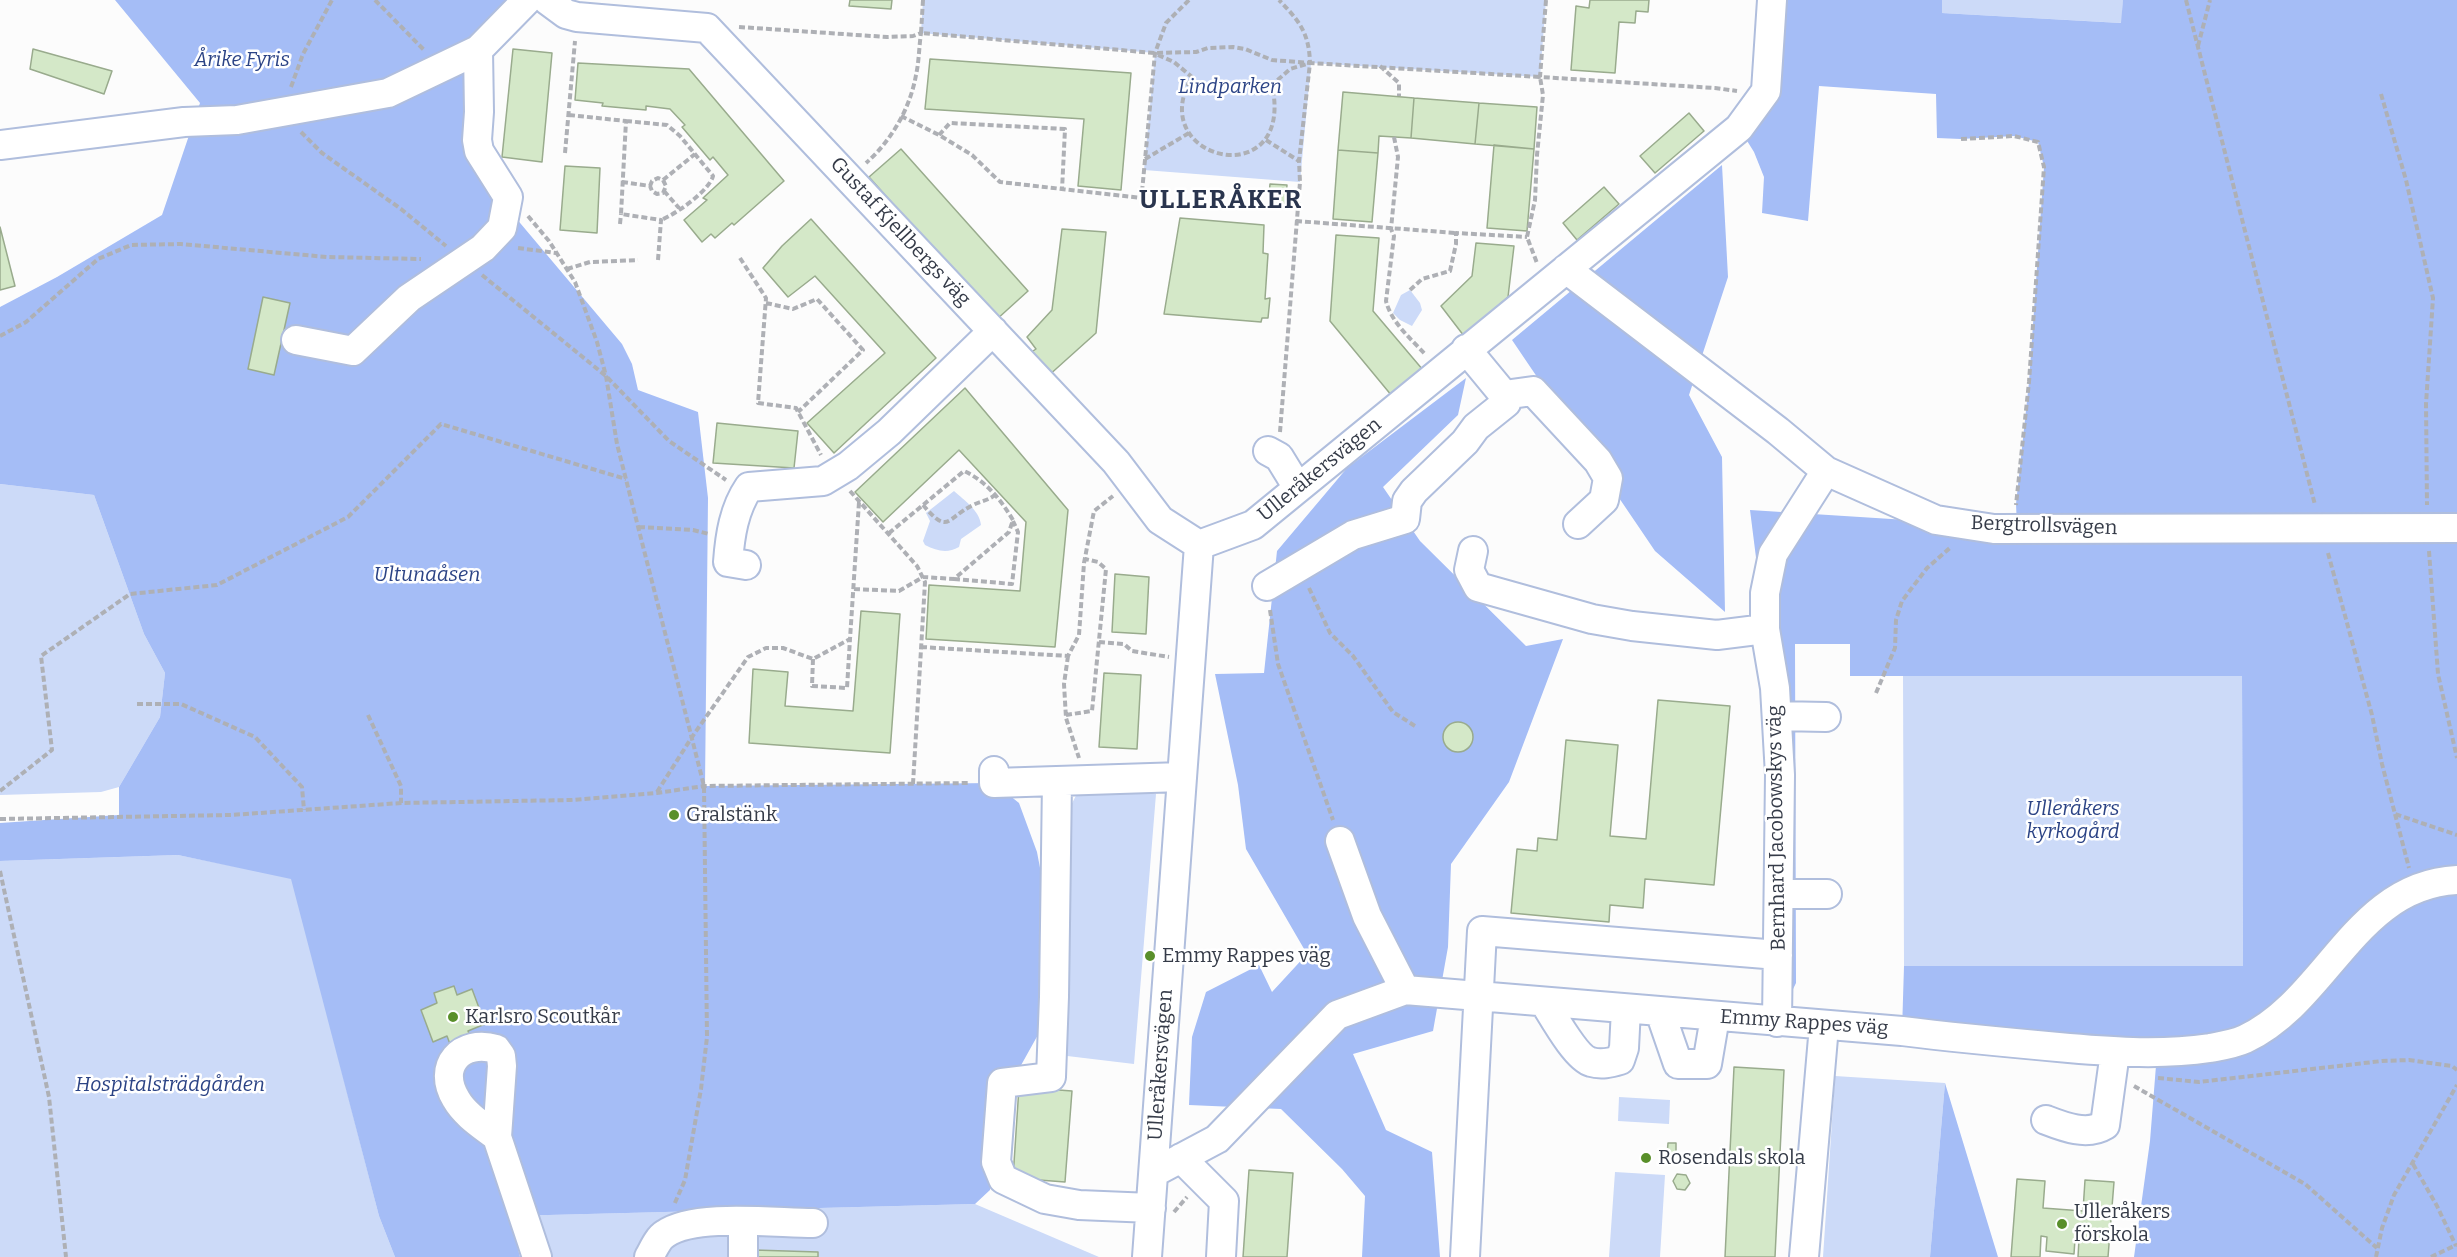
<!DOCTYPE html>
<meta charset="utf-8">
<style>
body{margin:0}
canvas{display:block;background:#fcfcfc}
</style>
<canvas width="2457" height="1257"></canvas>
<script>
const g = document.querySelector('canvas').getContext('2d');
g.lineJoin = 'round';
function fill(path, color) {
  g.fillStyle = color;
  g.fill(path, 'evenodd');
}
function strokePath(path, color, width, dash) {
  g.strokeStyle = color;
  g.lineWidth = width;
  g.lineCap = dash ? 'butt' : 'round';
  g.setLineDash(dash || []);
  g.stroke(path);
}
function label(font, color, halo, rows, align = 'center') {
  g.font = font + ' Bitter,serif';
  g.lineWidth = 5;
  g.setLineDash([]);
  g.textBaseline = 'middle';
  g.strokeStyle = halo;
  g.fillStyle = color;
  for (const [text, x, y, turn = 0] of rows) {
    g.save();
    g.translate(x, y);
    g.rotate((+turn || 0) * Math.PI / 180);
    g.textAlign = isNaN(turn) ? turn : align;
    if (halo) g.strokeText(text, 0, 0);
    g.fillText(text, 0, 0);
    g.restore();
  }
}
const green = new Path2D(`
 M923 0H1546L1540 77 1311 63 1300 182 1144 170 1155 53 921 33Z
 M1942 0H2123L2122 23 1942 13Z
 M1410 290 1420 303 1422 310 1412 326 1400 320 1393 313 1401 295Z
 M0 484 94 495 144 634 165 673 160 717 119 787 101 792 0 795Z
 M954 491C964 500 980 511 981 525L961 539 959 547C947 554 937 551 925 545L923 541 930 521 926 513Z
 M1903 676H2242L2243 966H1904Z
 M1084 780 1156 794 1134 1064 1059 1055 1065 817Z
 M178 855 292 878 379 1216 395 1257H0V861Z
 M1835 1076 1945 1083 1930 1257H1823Z
 M1619 1097 1670 1100 1669 1124 1618 1121Z
 M1615 1172 1665 1175 1660 1257H1609Z
 M975 1204 1099 1257H520L509 1216Z`);
const forest = new Path2D(`
 M115 0H527L478 50V173L622 344 632 364 638 390 698 412 708 498 705 786 994 783 1019 803 1037 852 1050 921 1044 1024 1000 1103 990 1190 975 1204 510 1216 520 1257H395L379 1216 291 879 178 855 0 861V823L119 815V787L160 717 165 673 144 634 94 495 0 484V307L57 277 162 215 200 103Z
 M1784 0H1942V13L2121 23 2123 0H2457V1257H2134L2150 1141 2157 1053 1902 1031 1904 966H2243L2242 676H1850V644H1795L1796 983 1777 1022 1765 629 1750 510 2017 527 2016 504 2029 382 2044 167 2038 142 2014 136 1961 139 1937 138 1936 94 1819 86 1808 221 1762 213 1764 177 1754 152 1739 128Z
 M1722 165 1728 277 1689 395 1722 457 1725 612 1655 551 1512 340Z
 M1466 378 1458 415 1383 487 1420 541 1526 646 1563 639 1509 782 1451 864 1448 947 1433 1031 1353 1054 1386 1130 1432 1152 1440 1257H1362L1365 1196 1342 1169 1281 1109 1189 1105 1192 1037 1206 992 1259 965 1272 992 1307 954 1246 849 1238 785 1215 674 1264 673 1277 551 1347 468Z
 M1945 1083 1998 1257H1930Z`);
const building = new Path2D(`
 M850 0H892L891 9 849 6Z
 M1590 0H1649L1648 12 1636 11 1635 23 1619 22 1615 73 1571 70 1576 6 1589 8Z
 M33 49 112 71 104 94 30 69Z
 M513 49 552 53 542 162 502 157Z
 M930 59 1131 73 1121 190 1078 186 1084 119 925 109Z
 M578 63 689 69 784 181 734 225 732 223 715 238 711 234 702 242 684 220 707 200 703 198 728 175 713 157 710 160 682 127 685 125 670 109 646 106V110L602 106 603 103 575 100Z
 M1343 92 1414 98 1411 138 1379 136 1378 153 1338 150Z
 M1414 98 1479 103 1475 144 1411 138Z
 M1479 103 1537 107 1534 149 1475 144Z
 M1689 113 1704 131 1655 173 1640 156Z
 M1494 145 1534 149 1527 231 1487 228Z
 M901 149 1028 291 996 320 869 177Z
 M1338 150 1378 153 1372 222 1333 219Z
 M565 166 600 168 597 233 560 230Z
 M1270 184 1287 185 1285 209 1268 207Z
 M1604 187 1619 204 1577 240 1563 223Z
 M1180 218 1264 225 1263 253 1268 254 1265 299 1270 298 1268 318H1262L1261 322 1164 314Z
 M811 219 936 358 834 453 807 423 885 353 815 276 788 297 763 268 782 246Z
 M0 227 15 286 0 290Z
 M1062 229 1106 232 1096 333 1047 377 1027 355 1036 349 1027 337 1052 310Z
 M1336 235 1379 238 1373 311 1423 370 1392 396 1330 321Z
 M1476 243 1514 246 1508 297 1464 336 1441 306 1472 276Z
 M263 297 290 303 274 375 248 369Z
 M965 388 1068 510 1055 647 926 639 929 585 1020 591 1026 522 959 450 883 522 855 492Z
 M717 423 798 431 794 468 713 463Z
 M1115 574 1149 577 1146 634 1112 632Z
 M861 611 900 614 890 753 749 743 753 669 788 672 785 706 853 711Z
 M1104 673 1141 675 1137 749 1099 747Z
 M1658 700 1730 706 1714 885 1645 879 1643 908 1610 905 1609 922 1511 913 1517 849 1537 851 1538 838 1557 840 1566 740 1618 745 1610 836 1646 839Z
 M1443 737a15 15 0 1 1 30 0a15 15 0 1 1-30 0Z
 M454 986 457 995 472 989 485 1024 468 1031 470 1036 450 1044 447 1036 433 1042 421 1010 437 1003 434 993Z
 M1734 1067 1784 1070 1775 1257H1725Z
 M1019 1087 1072 1091 1065 1182 1013 1178Z
 M1668 1143H1676V1155H1667Z
 M1249 1170 1293 1173 1287 1257H1243Z
 M1677 1174 1686 1175 1690 1183 1685 1190 1677 1189 1673 1181Z
 M2017 1179 2045 1181 2043 1208 2083 1211 2085 1180 2114 1182 2108 1257H2078L2079 1239H2075L2074 1254 2046 1251 2047 1237 2041 1236 2040 1257H2011Z
 M754 1250 818 1252V1257H753Z`);
const path = new Path2D(`
 M375 0 425 51
 M923 0 921 33 1155 53 1196 52 1208 48 1233 47 1245 49 1272 60 1310 63C1309 32 1299 21 1279 0
 M1546 0 1540 77 1715 88 1737 91
 M2186 0 2315 505
 M739 27 887 37 913 36 921 33C919 47 919 62 916 75 910 109 891 141 866 163
 M2198 46 2210 0
 M1158 55 1174 62 1192 77C1142 161 1296 196 1272 85L1290 69 1307 64
 M1380 66 1399 83V96
 M291 87 303 54 332 0
 M2381 94 2406 180 2433 298 2426 404 2427 505
 M569 115 626 121 621 214 661 220 658 260
 M901 116 939 135 972 155 1000 182 1142 198
 M626 121 667 125 680 136 713 176C709 191 676 214 661 220
 M301 132 322 153 401 209 446 246
 M939 135 950 123 1065 129 1062 190
 M1394 137 1398 157 1391 229 1394 236 1386 301C1391 322 1411 339 1425 354
 M1961 139 2014 136 2038 142 2044 167 2029 382 2016 505
 M1266 140 1299 161
 M565 153 575 41
 M1145 159 1189 133
 M663 180 695 154
 M622 182 650 186 652 191 657 194 663 193 666 186 663 180 658 178 652 181 650 186
 M664 191 679 208
 M1142 192 1155 53 1166 23 1189 0
 M528 216 549 241 575 282 597 342 606 376 617 444 704 786 707 1037 701 1089 685 1180 674 1205
 M1296 221 1456 233
 M620 224 621 214
 M518 248 556 253
 M740 258 766 298 758 403 796 408 821 455
 M567 269 590 262 638 260
 M482 275 606 376 669 441 726 480
 M1410 290 1422 279 1450 271 1456 244V233L1527 237
 M766 303 793 309 817 299 863 350 798 412
 M0 336 26 322 98 259 131 245 181 244 327 257 421 259
 M1280 432 1300 182 1299 161 1310 63 1540 77 1543 95 1537 155 1535 200 1527 237 1537 263
 M850 491 917 566 925 582 913 784
 M923 505C949 535 945 519 973 505 981 501 987 501 995 495
 M639 527 693 530 709 534
 M2429 551 2438 674 2457 758
 M2328 553 2372 715 2382 764 2395 814 2457 835
 M954 579 1012 584 1018 532 1013 521
 M1309 588 1330 633 1353 656 1393 712 1415 726
 M854 589 899 591 923 577 954 579 1009 532 1013 520C1001 500 986 481 964 471L888 534
 M1270 610 1278 664 1333 820
 M1099 642 1124 644 1132 651 1169 657
 M921 647 1068 656 1079 635 1084 563 1094 511 1113 496
 M1068 656 1064 684 1066 718 1079 758
 M813 659 812 686 847 688 850 639
 M1876 693 1895 648 1896 620 1902 601 1927 568 1951 547
 M137 704H181L255 737 302 787 304 810
 M368 715 401 786V803
 M1066 715 1092 711 1106 569 1098 562 1085 559
 M0 791 52 750 41 656 130 594 217 585 348 517 441 424 626 479
 M657 792 692 737 748 657 766 648H783L813 659 850 639 859 502
 M2395 814 2409 868
 M0 819 231 815 401 803 571 800 657 793 704 786 970 783
 M0 871 49 1097 66 1257
 M2158 1078 2199 1082 2382 1061 2409 1060 2452 1066 2457 1070
 M2134 1086 2305 1184 2377 1248
 M2413 1164 2437 1206 2456 1246
 M1174 1212 1187 1197
 M2376 1257 2382 1228 2394 1195 2457 1085
 M2431 1257 2456 1245`);
const minor = new Path2D(`
 M547 0 566 14 577 17 707 28 1116 462 1160 520 1199 545
 M0 145 184 122 237 120 388 93 478 50 527 0
 M1566 269 1778 431 1826 471 1936 520 1994 529 2457 528
 M296 340 353 351 409 298 483 248 502 228 508 197 479 151 477 140 479 112 478 50
 M1466 349 1504 395 1533 391 1598 461 1608 478 1604 500 1578 524
 M1268 451 1279 457 1298 488
 M1473 551 1469 570 1478 587 1592 619 1632 626 1717 635 1765 629
 M746 565 728 562C730 535 734 509 749 487L823 481 848 466 889 432 993 331
 M1267 586 1353 535 1405 519 1407 501 1414 491 1465 442 1476 427 1506 403 1504 395
 M1777 716 1826 717
 M994 771V783L1182 777
 M1057 781 1054 997 1051 1077 1002 1083 996 1162 1003 1179 1045 1199 1079 1205 1151 1208
 M1340 841 1367 916 1405 990
 M1779 894H1827
 M1544 1002C1553 1016 1576 1058 1591 1062 1601 1065 1610 1063 1620 1060L1624 1048 1626 1009
 M1660 1012 1678 1064H1707L1715 1017
 M1777 1022 1780 775 1775 688 1765 629V593L1773 554 1826 471
 M2046 1120C2064 1127 2087 1136 2105 1125L2115 1052
 M497 1137C483 1126 465 1115 456 1099 436 1066 461 1039 496 1049L501 1056 502 1066 497 1137 537 1257
 M1181 1158 1224 1201 1221 1257
 M1155 1172 1217 1139 1337 1015 1405 990 1902 1031C1957 1038 2013 1043 2069 1048 2117 1052 2162 1055 2210 1048 2221 1046 2234 1044 2245 1039 2328 1000 2355 885 2457 880
 M649 1257C653 1250 658 1238 665 1234 694 1213 776 1223 813 1223
 M743 1257V1222
 M1147 1257 1199 545 1253 525 1739 128 1766 91 1772 0
 M1465 1257 1482 931 1778 955
 M1804 1257 1824 1026`);
const markers = [
 [674,815,6,"#598f2a"],
 [1150,956,6,"#598f2a"],
 [453,1017,6,"#598f2a"],
 [1646,1158,6,"#598f2a"],
 [2062,1224,6,"#598f2a"]
];
const parkNames = [
 ["Årike Fyris",242,60],
 ["Lindparken",1230,87],
 ["Ultunaåsen",427,575],
 ["Ulleråkers",2073,809],
 ["kyrkogård",2073,832],
 ["Hospitalsträdgården",170,1085]
];
const streetNames = [
 ["Gustaf Kjellbergs väg",900,232,47],
 ["Ulleråkersvägen",1320,470,-39],
 ["Bergtrollsvägen",2044,526,2],
 ["Bernhard Jacobowskys väg",1777,828,-91],
 ["Emmy Rappes väg",1804,1023,4],
 ["Ulleråkersvägen",1161,1065,-86]
];
const poiNames = [
 ["Gralstänk",686,815],
 ["Emmy Rappes väg",1162,956],
 ["Karlsro Scoutkår",465,1017],
 ["Rosendals skola",1658,1158],
 ["Ulleråkers",2074,1212],
 ["förskola",2074,1235]
];
const districtNames = [
 ["ULLERÅKER",1221,201]
];
fill(green, '#ccdaf8');
fill(forest, '#a5bdf6');
fill(building, '#d4e8c8');
strokePath(building, '#99ab8d', 1.5);
strokePath(minor, '#b0bedd', 32);
strokePath(path, '#aeb0b5', 4, [6, 3]);
strokePath(minor, '#fff', 28);
for (const [x, y, r, color] of markers) {
  const dot = new Path2D();
  dot.arc(x, y, r, 0, 2 * Math.PI);
  g.fillStyle = color;
  g.fill(dot);
  strokePath(dot, '#fff', 2);
}
label('italic 20px', '#2b4385', '#fff', parkNames);
label('20px', '#353b48', '#fff', streetNames);
label('20px', '#353b48', '#fff', poiNames, 'left');
g.letterSpacing = '1.5px';
label('bold 26px', '#2a354e', '#fff', districtNames);
g.letterSpacing = '0px';
</script>
